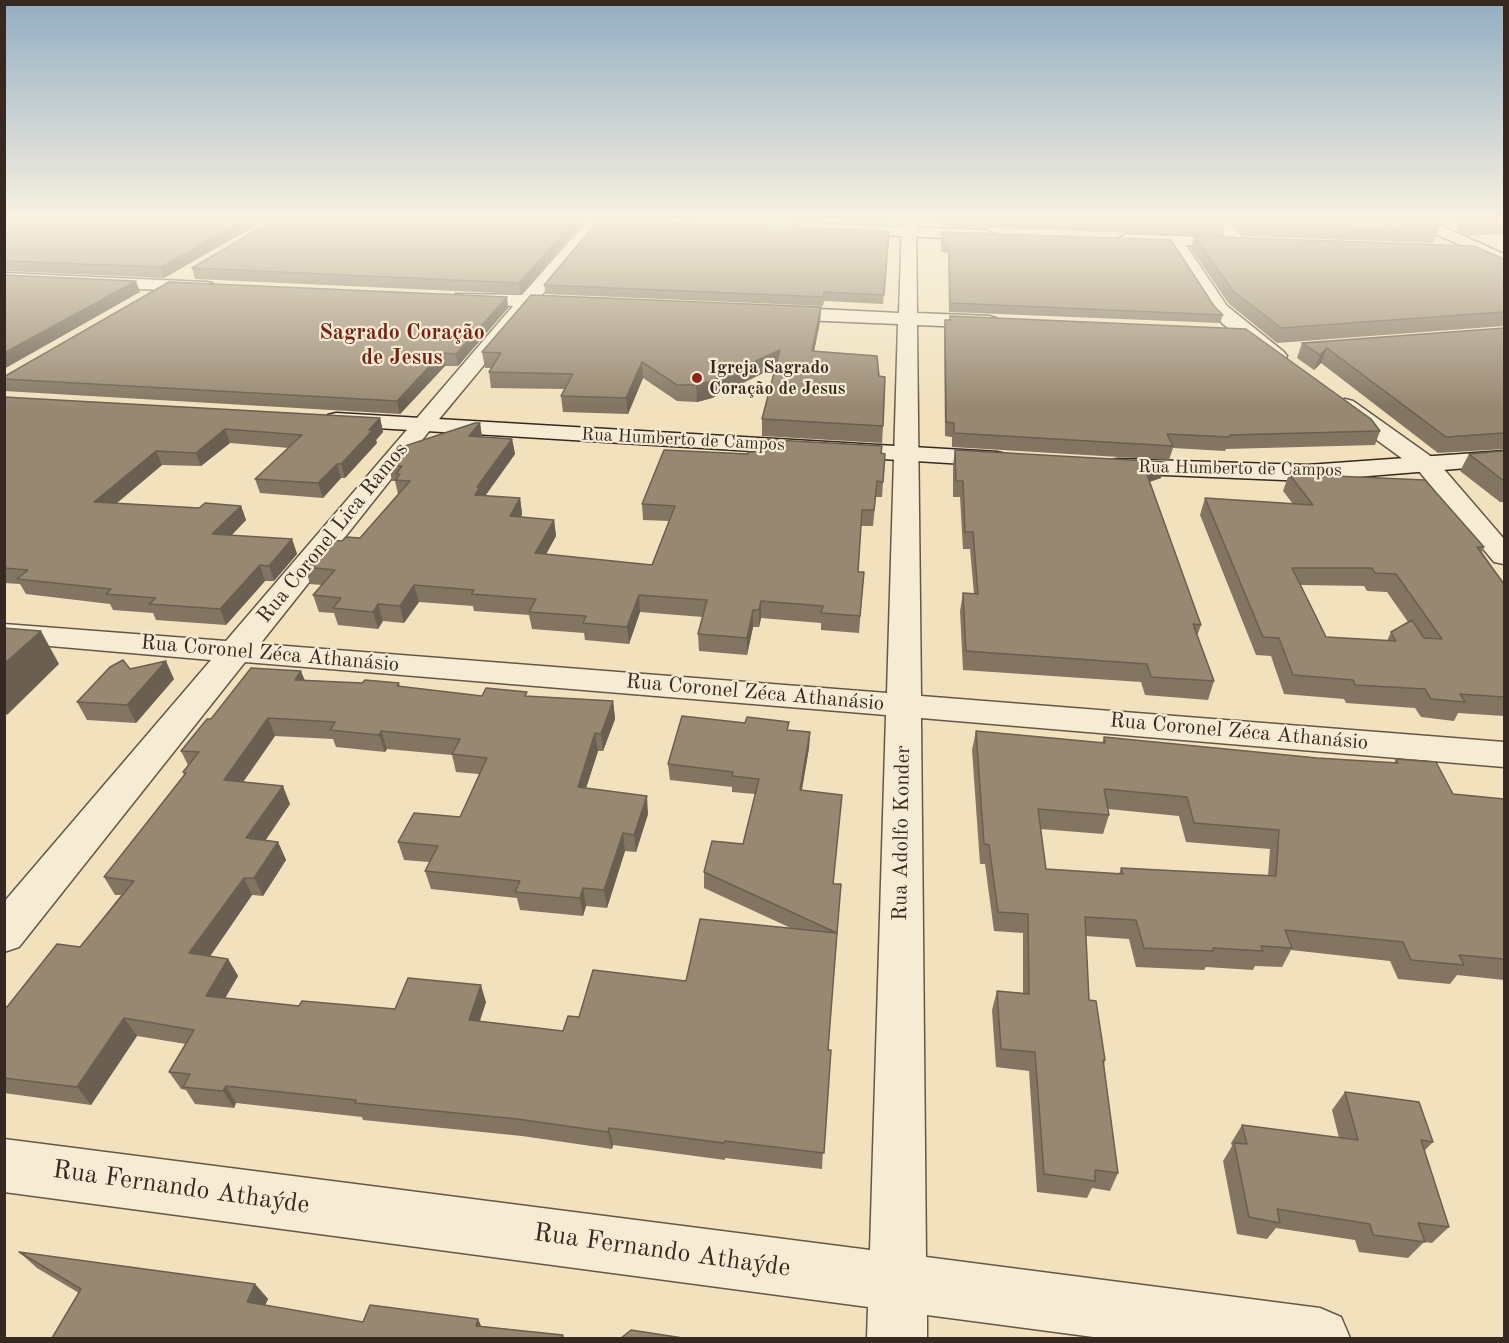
<!DOCTYPE html>
<meta charset="utf-8">
<style>
body{margin:0}
#map{position:relative;width:1509px;height:1343px;overflow:hidden;background:#f1e1bd;font-family:"Old Standard TT",serif}
canvas{display:block}
.frame{position:absolute;inset:0;border:6px solid #372821;pointer-events:none}
</style>
<div id="map">
<canvas width="1509" height="1343"></canvas>
<div class="frame"></div>
</div>
<script>
const g = document.querySelector('canvas').getContext('2d');
g.lineJoin = 'round';
function strokePath(path, color, width, dash) {
  g.strokeStyle = color;
  g.lineWidth = width;
  g.lineCap = dash ? 'butt' : 'round';
  g.setLineDash(dash || []);
  g.stroke(path);
}
function fill(path, color) {
  g.fillStyle = color;
  g.fill(path, 'evenodd');
}
function label(font, color, halo, rows, align = 'center') {
  g.font = font + ' "Old Standard TT",serif';
  g.lineWidth = 4.5;
  g.setLineDash([]);
  g.textBaseline = 'middle';
  g.strokeStyle = halo;
  g.fillStyle = color;
  for (const [text, x, y, turn = 0] of rows) {
    g.save();
    g.translate(x, y);
    g.rotate((+turn || 0) * Math.PI / 180);
    g.textAlign = isNaN(turn) ? turn : align;
    if (halo) g.strokeText(text, 0, 0);
    g.fillText(text, 0, 0);
    g.restore();
  }
}
const street = new Path2D(`
 M589 219H604L541 296 575 299 578 303 575 307H532L430 430 260 644 887 693 898 324 777 319 770 317 768 313 770 309 777 307 899 313 902 219H916L917 313 989 316 996 318 998 322 996 326 989 328 917 325 921 696 1504 742V767L921 718 926 1257 1320 1308 1341 1317 1350 1338H1101L927 1315V1338H867L868 1307 4 1192V1139L870 1250 886 715 245 662 19 947 4 952V902L211 660 4 642V624L226 641 513 306 462 303 456 302 453 298 456 294 522 295Z
 M1212 219H1227L1247 243 1245 246H1233Z
 M1175 236 1181 238 1227 306 1284 352 1287 356 1284 360H1270L1223 324 1211 310 1167 241Z
 M4 273 206 282 212 283 215 287 212 291 206 292 4 283Z
 M1345 399 1353 401 1436 460 1504 539V564L1494 562 1418 470 1337 411 1334 406 1337 401Z`);
const secondary = new Path2D(`
 M536 219H647L649 222 642 226 543 223Z
 M1407 219H1426L1504 254V265L1409 222Z
 M799 223 987 230 995 235 987 240 794 231 791 228 794 225Z
 M1126 234 1236 238 1244 243 1236 248 1120 242 1118 239Z
 M336 413 997 452 1006 454 1009 459 1006 464 997 466 328 425 325 420 328 415Z
 M1504 451V465L1307 481 1117 473 1108 471 1105 466 1108 461 1117 459 1307 465Z`);
const wall = new Path2D(`
 M18 219H267L164 278 4 271V224Z
 M275 219H578L579 227 521 294 195 279 192 268Z
 M699 219H886L885 224Z
 M940 219H1220L1225 225 1222 236 940 226Z
 M1229 219H1423L1440 227 1433 243 1244 236Z
 M1504 219V234L1467 236 1456 231 1460 220Z
 M889 231 883 304 824 301 823 306 546 294 544 285Z
 M942 232 1223 315 1220 323 949 312 948 253 941 252Z
 M1194 236 1504 259V326L1277 343 1229 304 1191 249Z
 M507 297 508 308 458 366H445L400 414 4 391V376Z
 M821 307 820 322 814 351 883 426 882 443 762 436V419L775 367 712 398 697 402 677 401 643 378 628 414 563 412 561 396 564 389 491 388 489 372 491 368H485L482 352Z
 M950 316 1380 431 1375 445 1226 449 1225 451 1173 448 1169 460 952 447V437L945 436 944 332 945 320H950Z
 M1504 328V449L1438 453 1321 363 1314 370 1297 358 1302 343Z
 M4 397 380 418 383 432 376 440 377 443 345 478H341L323 498 260 493 255 479 289 448 230 443 201 466 162 465 117 503 199 508 241 506 246 520 231 536 292 539 297 554 274 581H265L226 625 156 620 153 613 113 610 110 604 26 594 20 584 4 583Z
 M480 423 482 437 512 439 515 454 485 496 520 498 522 514 521 517 554 520 556 536 546 554 652 565 669 521 643 520 642 504 748 454H885L882 497H876L873 526H861L858 572H864L859 633 821 630V623L761 618 759 627H753L747 655 699 651 698 634 703 617 640 612 629 644 585 640 584 633 532 629 529 615 474 611 473 606 419 602 404 623 383 621 378 629 338 625 334 613 319 612 313 595 322 585 310 584 305 567 342 541 360 538 398 494 395 481H392L389 466Z
 M955 450 1161 478 1149 482 1201 625 1197 636 1214 681 1208 700 1145 695 1141 682 963 670 960 611 963 593 974 594 970 549H963L960 497H953V465Z
 M1504 451V502H1500L1460 471 1469 454Z
 M1289 474 1484 547 1482 552 1504 584V716L1458 713 1454 721 1421 717 1415 708 1346 703 1344 699 1284 694 1271 656 1256 655 1200 515 1205 498 1293 504 1283 491ZM1301 585 1364 586 1367 591 1387 592 1408 622 1391 632 1387 641 1326 637Z
 M130 669 174 679 136 723 87 720 77 702Z
 M305 680 362 683H399L400 687 482 696H528L613 701 615 719 603 751H598L586 788 648 814 636 852 625 851 607 908 586 906 583 916 520 910 517 898 431 889 425 871 429 862 404 860 398 842 460 817 479 774 456 772 452 755 387 749 385 752 336 747 333 739 275 736 243 782 290 804 265 840 278 842 286 860 263 896 252 895 210 956 228 959 238 976 225 998 299 1006 395 1009 486 1002 480 1021 563 1031 579 1017 686 981 793 929 704 888V872L743 844 755 794 732 792V787L670 780 668 764 788 730 810 732 809 748 802 790 834 884H841L828 1050 822 1169 725 1158V1160L613 1145 612 1149 522 1136 363 1120 362 1117 236 1103 234 1108 195 1104 186 1090 181 1089 169 1072 186 1044 137 1036 91 1105 4 1093V1006L7 1007 80 947 121 895H115L104 877 184 775 183 772 188 765 181 751 211 719Z
 M976 731 1102 743 1104 737 1317 758 1394 763 1396 759 1453 794 1504 799V980L1457 975 1450 984 1398 979 1390 961 1291 950 1282 967 1255 966 1253 970 1206 967 1204 970 1136 967 1129 939 1086 936 1089 1000 1105 1060 1104 1065 1118 1173 1110 1191 1092 1188 1087 1198 1037 1192 1029 1071 996 1067 992 1010 997 991 1023 993V933L994 931 985 864H980L972 750ZM1108 809 1179 816 1186 842 1270 849 1268 876 1121 868 1119 874 1046 869 1040 829 1103 834 1109 815Z
 M1345 1092 1433 1142 1424 1151 1449 1227 1432 1243 1424 1242 1408 1258 1359 1252 1355 1240 1276 1228 1267 1239 1237 1234 1223 1161 1232 1146 1231 1143 1242 1125 1339 1138 1332 1110Z
 M19 1252 255 1284 268 1299 265 1305 363 1322 478 1319 481 1326 563 1335 564 1338H52L79 1293 37 1268Z`);
const shadedWall = new Path2D(`
 M247 219H267L164 278 161 267Z
 M576 219H578L579 227 521 294 519 283Z
 M136 281 140 292 4 369V353Z
 M507 297 508 308 458 366 456 354Z
 M821 307 820 322 811 366 812 351Z
 M1327 348 1321 363 1314 370 1320 355Z
 M780 350V365L712 398 697 402 696 385Z
 M442 353 445 366 400 414 397 401Z
 M642 362 643 378 628 414 626 398Z
 M380 418 383 432 376 440 377 443 345 478 341 464 369 430Z
 M480 423 482 438 469 436Z
 M225 429 230 443 201 466 196 453Z
 M512 439 515 454 483 499 475 495 477 487Z
 M156 451 162 465 101 516 94 502Z
 M1165 462 1161 478 1140 485 1145 469Z
 M337 464 341 478 323 498 318 483Z
 M520 498 522 514 513 532 510 516Z
 M241 506 246 520 218 549 212 534Z
 M554 520 556 536 538 569 535 553Z
 M292 539 297 554 274 581 269 566Z
 M260 565 265 581 226 625 220 609Z
 M414 585 419 602 404 623 400 606Z
 M639 595 640 612 629 644 627 627Z
 M761 601V618L759 627V610Z
 M378 604 383 621 378 629 373 612Z
 M753 610V627L747 655V638Z
 M41 631 59 664 7 715 4 711V664Z
 M166 661 174 679 136 723 127 705Z
 M301 671 308 688 295 680Z
 M613 701 615 719 603 751 601 734Z
 M268 718 275 736 232 798 224 780Z
 M381 731 387 749 385 752 379 735Z
 M810 732 809 748 799 805 800 790Z
 M595 733 598 751 581 804 578 787Z
 M283 786 290 804 255 856 246 838Z
 M647 796 648 814 636 852 634 835Z
 M623 833 625 851 607 908 604 890Z
 M278 842 286 860 263 896 254 878Z
 M244 878 252 895 200 971 189 953Z
 M583 888 586 906 583 916 580 898Z
 M228 959 238 976 216 1014 206 996Z
 M481 985 486 1002 474 1037 469 1020Z
 M124 1018 137 1036 91 1105 77 1087Z
 M226 1086 236 1103 234 1108 223 1091Z
 M609 1128 613 1145 612 1149 608 1132Z
 M255 1284 268 1299 260 1317 247 1302Z
 M478 1319 485 1335 476 1326Z`);
const building = new Path2D(`
 M18 219H247L161 267 4 261V224Z
 M275 219H576L519 283 192 268Z
 M1036 219H1220L1225 225Z
 M1241 219H1423L1440 227H1426L1437 232 1247 226Z
 M1481 219H1504V224L1472 225 1460 220Z
 M599 220 889 231 884 295 824 292 823 297 544 285Z
 M942 232 1171 240 1214 306 1223 315 950 303 949 245 942 244Z
 M1194 236 1474 246 1504 259V312L1281 328 1233 291Z
 M4 275 136 281 4 353Z
 M169 282 507 297 456 354 442 353 397 401 4 379V376L7 375Z
 M531 295 821 307 812 351 877 356 879 376 885 377 883 426 762 419 780 350 711 381 696 385H677L642 362 626 398 561 396 573 374 489 372 501 353 482 352Z
 M950 316 1246 329 1371 419 1380 431 1230 435V437L1167 434 1173 446 954 433V423L946 422 945 320H950Z
 M1504 328V433L1446 437 1327 348 1320 355 1302 343Z
 M4 397 380 418 369 430H373L341 464H337L318 483 255 479 302 435 225 429 196 453 156 451 94 502 199 508 205 503 241 506 212 534 292 539 269 566 260 565 220 609 149 604 156 598 106 594 111 589 17 579 28 570 4 568Z
 M475 423H480L469 436 512 439 477 487H480L475 495 520 498 510 516 554 520 535 553 652 565 675 506 642 504 664 450 748 454V452H754L758 439 882 446 881 453 885 454 883 482 877 481 874 510H862L858 572H864L860 616 821 613 823 606 761 601 759 610H753L747 638 698 634 707 600 639 595 627 627 583 623 586 616 529 612 536 599 471 594 474 590 414 585 400 606 378 604 373 612 333 608 341 598 313 595 335 570 305 567 327 540 342 541 346 537 360 538 410 481 395 480 400 474H396L402 466H389L405 446Z
 M955 450 1165 462 1145 469 1201 625 1193 624 1214 681 1151 677 1147 664 966 651 963 593 978 594 973 532H965L963 481H956Z
 M1504 451V481L1469 454Z
 M1289 474 1425 480 1484 547H1477L1504 584V697L1460 694 1465 702 1431 699 1425 689 1355 685 1353 680 1293 675 1279 638 1263 637 1205 498 1313 505ZM1292 568H1372L1375 573 1396 574 1442 639 1424 638 1412 620 1391 632 1396 641 1326 637Z
 M4 628 41 631 4 664Z
 M123 660 130 669 166 661 127 705 77 702 110 667Z
 M251 668 301 671 295 680 362 683 365 680 399 683 397 686 482 696 486 688 527 692 525 696 613 701 601 734 595 733 578 787 647 796 634 835 623 833 604 890 583 888 580 898 515 892 520 881 425 871 438 846 398 842 414 813 460 817 487 758 452 754 460 739 381 731 379 735 330 730 335 722 268 718 224 780 283 786 246 838 278 842 254 878H244L189 953 228 959 206 996 299 1006 302 1001 395 1009 408 978 481 985 469 1020 563 1031 568 1016 579 1017 593 970 686 981 700 919 837 933 828 1050H831L824 1153 725 1141 724 1143 609 1128 608 1132 517 1119 355 1103 356 1100 226 1086 223 1091 183 1087 190 1074 169 1072 194 1030 124 1018 77 1087 4 1078V1006L7 1007 57 944 80 947 134 881 104 877 186 773 183 772 199 752 181 751 207 719H211Z
 M682 716 745 723 747 717 789 722 787 730 810 732 800 790 842 795 833 884H841L837 933 704 872 712 841 743 844 759 779 732 776 733 772 668 764Z
 M976 731 1105 743 1104 737 1317 758 1398 763 1396 759 1436 762 1453 794 1504 799V959L1459 955 1464 965 1411 960 1403 942 1285 930 1292 948 1261 946 1263 951 1213 948V951L1144 948 1136 920 1085 917 1089 1000 1096 1001 1105 1060H1103L1118 1173 1095 1170V1181L1044 1174 1035 1052 1001 1049 997 991 1029 994 1028 914 998 912 989 845 984 844ZM1104 789 1187 797 1194 823 1279 830 1276 876 1121 868 1123 874 1046 869 1038 809 1109 815Z
 M1345 1092 1419 1102 1433 1142 1421 1140 1449 1227 1418 1223 1425 1242 1373 1235 1370 1224 1277 1209 1280 1223 1249 1217 1234 1143 1247 1144 1242 1125 1358 1140Z
 M19 1252 255 1284 247 1302 363 1322 370 1305 478 1319 476 1326 563 1335 562 1338H52L81 1289Z
 M631 1330 683 1338H605H621Z`);
const markers = [
 [697,378,6,"#8f2418"]
];
const farPoinames = [
 ["Igreja Sagrado",709,368],
 ["Coração de Jesus",709,389]
];
const farStreetnames = [
 ["Rua Humberto de Campos",683,440,3],
 ["Rua Humberto de Campos",1240,469,1]
];
const streetNames = [
 ["Rua Coronel Lica Ramos",333,533,-51],
 ["Rua Coronel Zéca Athanásio",270,654,5],
 ["Rua Coronel Zéca Athanásio",755,693,5],
 ["Rua Coronel Zéca Athanásio",1239,732,5],
 ["Rua Adolfo Konder",902,833,-89]
];
const farDistrictnames = [
 ["Sagrado Coração",402,333],
 ["de Jesus",402,358]
];
const nearStreetnames = [
 ["Rua Fernando Athaýde",181,1188,8],
 ["Rua Fernando Athaýde",662,1251,8]
];
strokePath(street, '#665648', 3);
strokePath(secondary, '#372821', 3);
fill(street, '#f6ecd4');
fill(secondary, '#f6ecd4');
fill(wall, '#837562');
fill(shadedWall, '#6a5f50');
fill(building, '#988872');
strokePath(building, '#6a5f50', 1.5);
const sky = g.createLinearGradient(0, 0, 0, 407);
sky.addColorStop(0, '#92adc2');
sky.addColorStop(0.54, '#f9f2e1');
sky.addColorStop(1, '#f9f2e100');
g.fillStyle = sky;
g.fillRect(0, 0, 1509, 407);
for (const [x, y, r, color] of markers) {
  const dot = new Path2D();
  dot.arc(x, y, r, 0, 2 * Math.PI);
  g.fillStyle = color;
  g.fill(dot);
  strokePath(dot, '#f6ecd4', 2);
}
label('bold 18px', '#372821', '#f6ecd4', farPoinames, 'left');
label('18px', '#372821', '#f6ecd4', farStreetnames);
label('21px', '#372821', '#f6ecd4', streetNames);
label('bold 22px', '#7a1f14', '#f6ecd4', farDistrictnames);
label('26px', '#372821', '#f6ecd4', nearStreetnames);
</script>
